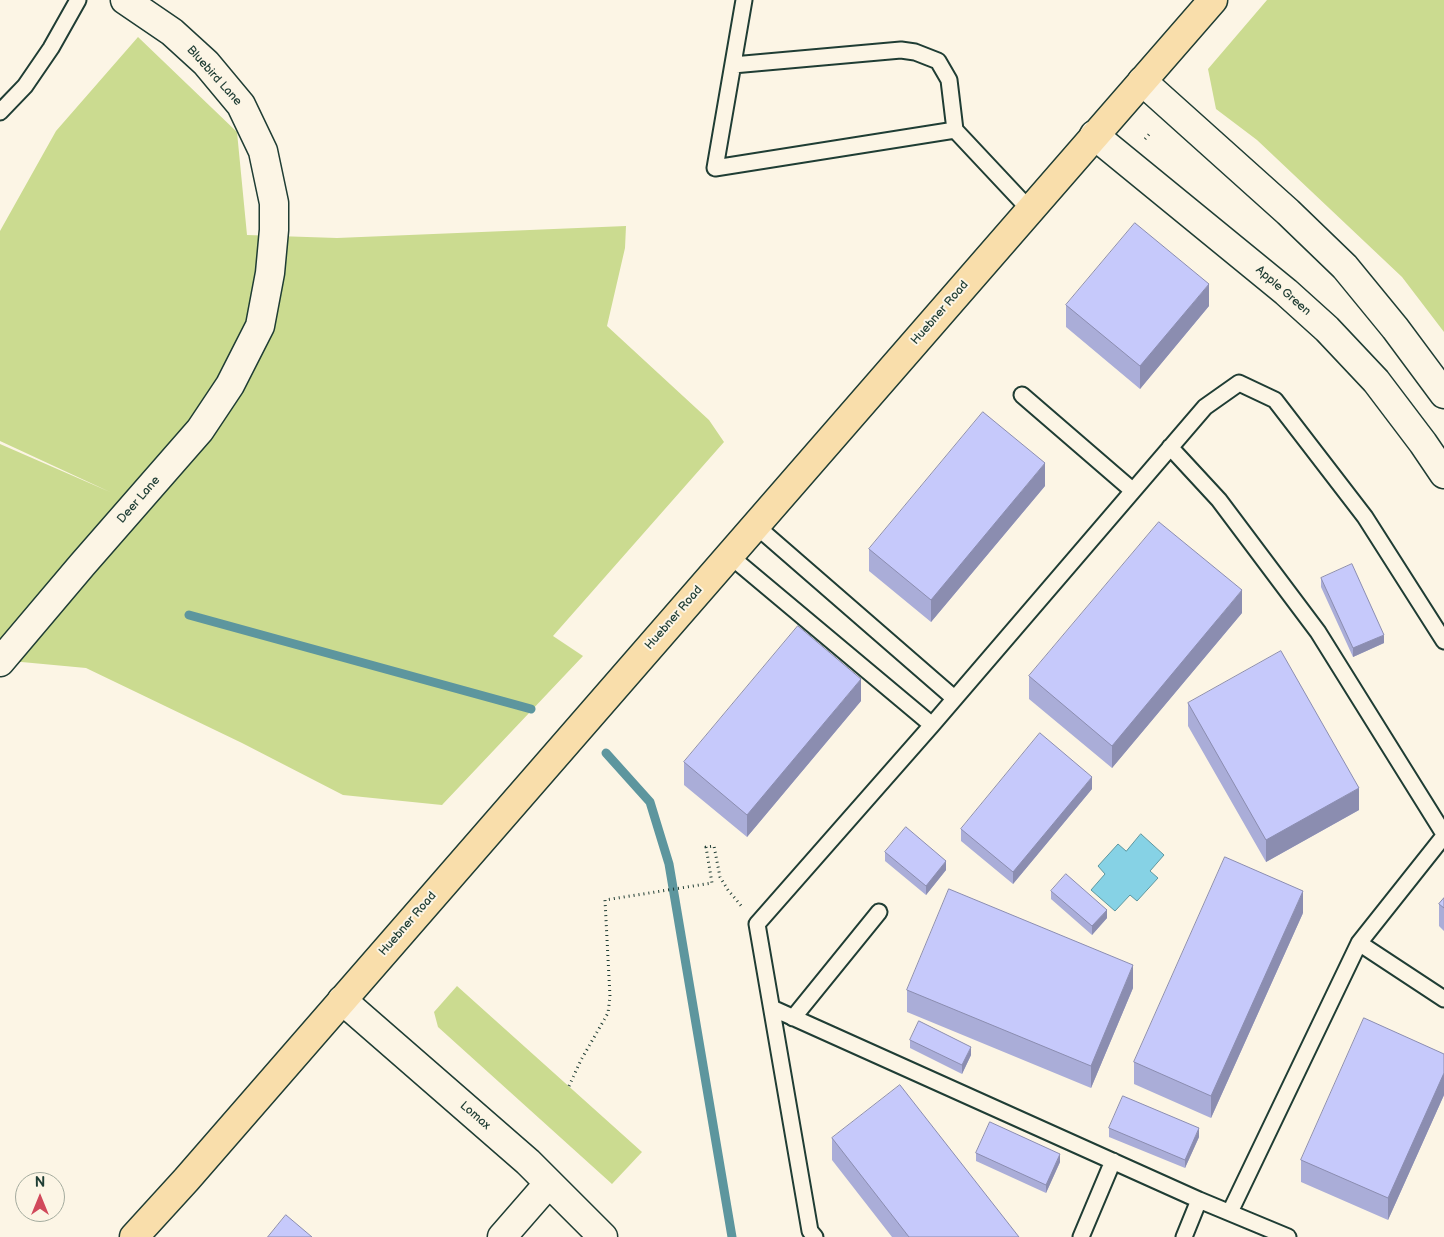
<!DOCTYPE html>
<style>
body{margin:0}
#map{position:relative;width:1444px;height:1237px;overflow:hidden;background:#fcf5e5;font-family:"Balsamiq Sans",sans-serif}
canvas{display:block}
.north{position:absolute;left:15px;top:1172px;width:50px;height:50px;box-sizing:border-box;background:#fcf5e5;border:1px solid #a4ab9e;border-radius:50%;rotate:0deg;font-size:14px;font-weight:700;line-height:20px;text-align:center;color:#1f3d34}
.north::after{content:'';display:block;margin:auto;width:18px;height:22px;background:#d1495b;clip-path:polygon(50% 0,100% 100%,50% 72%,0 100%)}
</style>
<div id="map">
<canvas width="1444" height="1237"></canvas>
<div class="north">N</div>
</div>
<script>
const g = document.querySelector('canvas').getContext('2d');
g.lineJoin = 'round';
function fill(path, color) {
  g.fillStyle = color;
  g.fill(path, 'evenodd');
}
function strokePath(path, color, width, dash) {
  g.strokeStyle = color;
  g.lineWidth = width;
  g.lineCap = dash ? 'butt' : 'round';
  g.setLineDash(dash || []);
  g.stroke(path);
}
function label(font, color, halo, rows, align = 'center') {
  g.font = font + ' "Balsamiq Sans",sans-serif';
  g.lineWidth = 4;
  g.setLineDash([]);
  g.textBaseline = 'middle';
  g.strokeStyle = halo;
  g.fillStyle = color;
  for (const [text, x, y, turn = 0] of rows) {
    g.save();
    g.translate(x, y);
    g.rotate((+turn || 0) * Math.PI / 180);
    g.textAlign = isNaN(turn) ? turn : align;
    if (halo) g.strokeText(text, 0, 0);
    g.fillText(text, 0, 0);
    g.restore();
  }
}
const green = new Path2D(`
 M1267 0H1444V332L1402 277 1257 140 1216 109 1208 69Z
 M138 37 237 132 247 235 337 238 626 226 625 248 607 326 709 420 724 442 553 636 583 656 442 805 343 795 242 743 86 668 0 660V444L110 492 0 441V231L56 131Z
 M457 986 642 1152 612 1184 438 1027 434 1012Z`);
const water = new Path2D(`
 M1141 834 1164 855 1150 871 1158 878 1137 901 1130 895 1115 911 1091 890 1105 874 1098 866 1118 844 1126 851Z`);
const stream = new Path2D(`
 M189 615 531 709
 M606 753 650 802 669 864 732 1237`);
const path = new Path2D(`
 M1145 139 1151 132
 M569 1086 581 1060 608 1013 610 997 605 900 712 883 706 847 714 846 720 877 728 890 743 908`);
const service = new Path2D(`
 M744 0 715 168 955 130 1030 210
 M733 65 901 50 915 52 938 61 949 80 955 130
 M0 112 25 86 51 48 78 0
 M1022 395 1132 490
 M1170 447 1219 500 1318 632 1444 834
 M755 525 954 698
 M729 555 932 725
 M1359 943 1444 999
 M772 1008 1199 1200 1288 1237
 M793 1018 879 912
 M1230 1212 1359 943 1444 836
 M815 1237 810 1231 757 924 932 725 1205 407 1239 383 1275 400 1365 517 1444 641
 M1081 1237 1113 1161
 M1184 1237 1199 1200`);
const minor = new Path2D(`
 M1142 81 1288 212 1345 267 1395 328 1444 394
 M1094 135 1286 292 1327 329 1376 381 1423 443 1444 474
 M0 662 82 565 200 430 230 385 260 326 270 273 274 230V203L263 151 241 105 206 63 172 32 125 0
 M342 1000 528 1162 603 1237
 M502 1237 549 1183`);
const primary = new Path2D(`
 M134 1237 186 1180 1213 0`);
const wall = new Path2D(`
 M1066 305 1209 306 1140 389 1066 327Z
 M1045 486 931 622 869 571V549Z
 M1321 578 1384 643 1353 657 1321 587Z
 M1242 613 1112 768 1029 699V676Z
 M861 701 747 837 684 785V762Z
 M1188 703 1359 810 1266 862 1188 726Z
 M1092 789 1013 884 961 841V829Z
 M885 852 946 870 926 895 885 861Z
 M1051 891 1107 918 1092 935 1051 899Z
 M1444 898V931L1439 926V904Z
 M1303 913 1211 1118 1134 1084V1062Z
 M1133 988 1091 1088 907 1012V990Z
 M910 1040 971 1055 962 1074 910 1048Z
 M1444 1054V1095L1388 1220 1301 1182V1160Z
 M1109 1128 1199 1137 1185 1168 1109 1137Z
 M832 1138 1019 1237H892L832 1160Z
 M976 1153 1060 1162 1046 1193 976 1161Z`);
const shadedWall = new Path2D(`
 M1209 284V306L1140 389V366Z
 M1045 463V486L931 622V600Z
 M1242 590V613L1112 768V746Z
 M1384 635V643L1353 657V648Z
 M861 679V701L747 837V815Z
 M1092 777V789L1013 884V872Z
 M1359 788V810L1266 862V840Z
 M946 861V870L926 895V886Z
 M1303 891V913L1211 1118V1096Z
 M1107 910V918L1092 935V926Z
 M1133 965V988L1091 1088V1066Z
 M971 1047V1055L962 1074V1065Z
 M1444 1073V1095L1388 1220V1198Z
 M1199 1128V1137L1185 1168V1160Z
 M1060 1154V1162L1046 1193V1185Z`);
const building = new Path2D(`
 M1135 223 1209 284 1140 366 1066 305Z
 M983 412 1045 463 931 600 869 549Z
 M1159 522 1242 590 1112 746 1029 676Z
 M1352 564 1384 635 1353 648 1321 578Z
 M798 626 861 679 747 815 684 762Z
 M1281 651 1359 788 1266 840 1188 703Z
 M1040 733 1092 777 1013 872 961 829Z
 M906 827 946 861 926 886 885 852Z
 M1225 857 1303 891 1211 1096 1134 1062Z
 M1066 874 1107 910 1092 926 1051 891Z
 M949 889 1133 965 1091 1066 907 990Z
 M1444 898V908L1439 904Z
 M1364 1018 1444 1054V1073L1388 1198 1301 1160Z
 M919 1021 971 1047 962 1065 910 1040Z
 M900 1085 1019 1237H909L832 1138Z
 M1123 1096 1199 1128 1185 1160 1109 1128Z
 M990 1122 1060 1154 1046 1185 976 1153Z
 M286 1215 312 1237H268Z`);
const streetNames = [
 ["Bluebird Lane",214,76,48],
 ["Apple Green",1283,291,41],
 ["Huebner Road",940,313,-49],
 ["Deer Lane",139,500,-49],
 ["Huebner Road",674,618,-49],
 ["Huebner Road",408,924,-49],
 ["Lomax",475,1116,41]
];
fill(green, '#cbdb90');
fill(water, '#86d2e5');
strokePath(water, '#5d969e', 1);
strokePath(stream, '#5d969e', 9);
strokePath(service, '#1f3d34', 19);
strokePath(minor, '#1f3d34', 31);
strokePath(primary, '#1f3d34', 31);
strokePath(path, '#1f3d34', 3, [1, 4]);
strokePath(service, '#fcf5e5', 15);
strokePath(minor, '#fcf5e5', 28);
strokePath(primary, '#f9deab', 28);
fill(wall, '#aaadd8');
fill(shadedWall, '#8b8db0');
fill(building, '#c6c9fb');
strokePath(building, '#8b8db0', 1);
label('12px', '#1f3d34', '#fcf5e5', streetNames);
</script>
